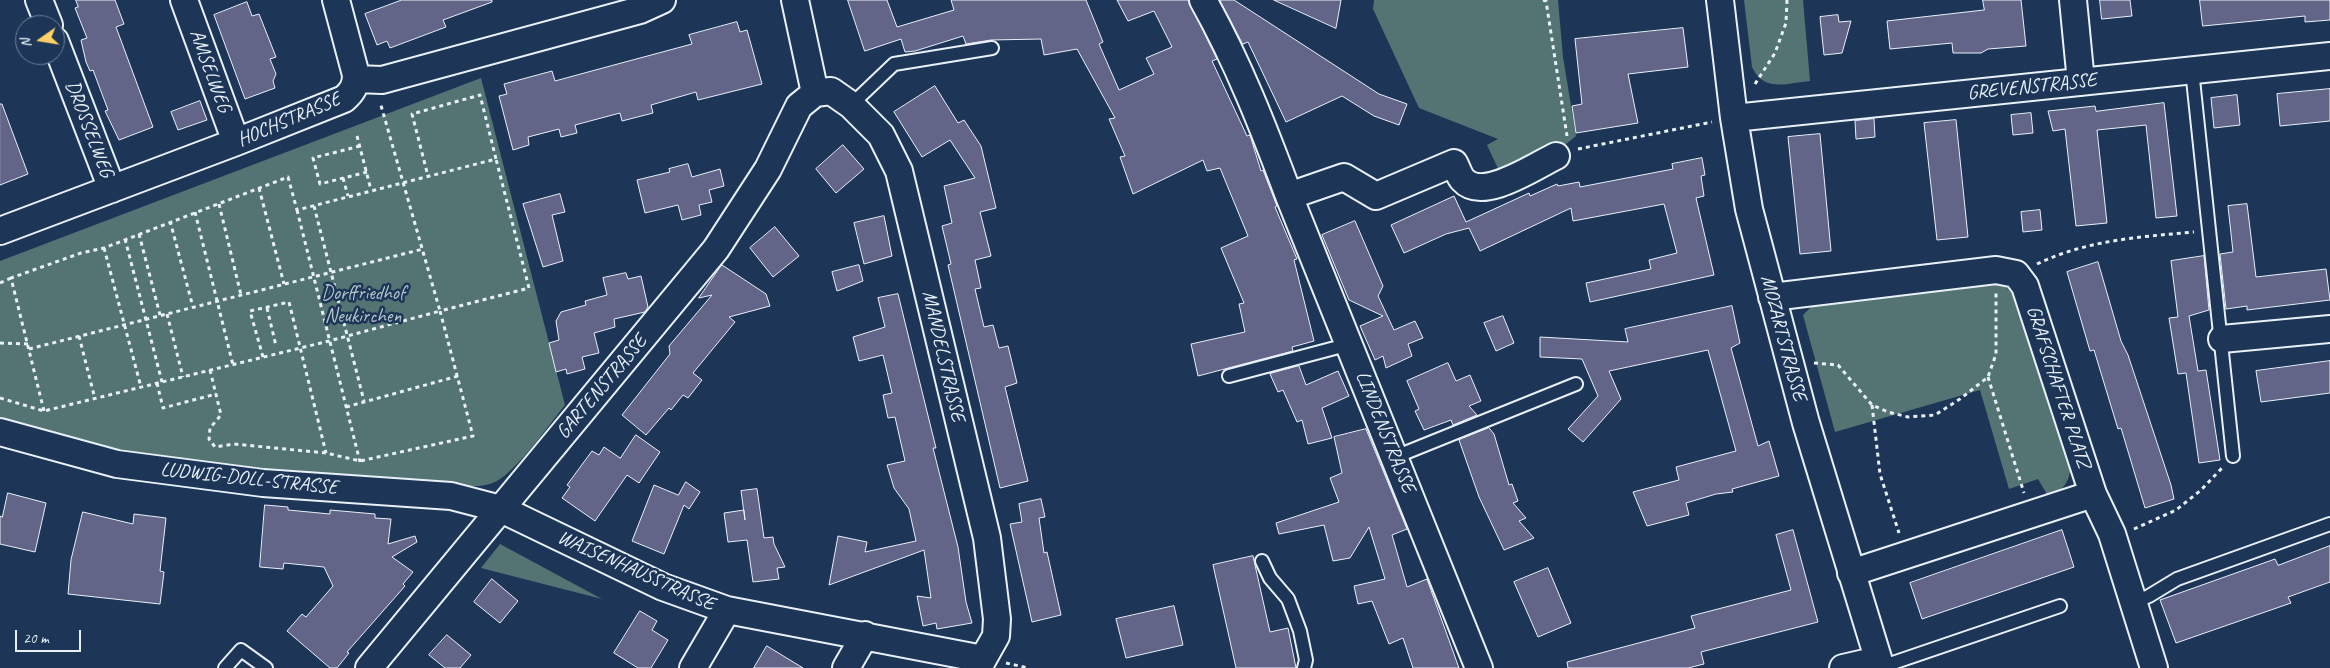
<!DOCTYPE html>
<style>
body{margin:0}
#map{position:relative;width:2330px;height:668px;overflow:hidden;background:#1d3557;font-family:Caveat,sans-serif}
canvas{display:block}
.north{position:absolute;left:15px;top:15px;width:50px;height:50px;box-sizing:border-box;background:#1d3557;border:1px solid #6e8097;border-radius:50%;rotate:257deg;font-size:14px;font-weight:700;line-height:20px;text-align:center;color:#e8f1f8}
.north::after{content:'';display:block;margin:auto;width:18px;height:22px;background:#ffd166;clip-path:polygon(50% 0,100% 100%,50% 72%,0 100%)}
.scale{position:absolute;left:15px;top:630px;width:66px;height:22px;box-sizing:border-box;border:2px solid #e8f1f8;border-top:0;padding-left:6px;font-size:15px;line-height:18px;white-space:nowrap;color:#e8f1f8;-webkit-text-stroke:4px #1d3557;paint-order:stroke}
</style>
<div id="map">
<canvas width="2330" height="668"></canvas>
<div class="north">N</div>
<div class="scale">20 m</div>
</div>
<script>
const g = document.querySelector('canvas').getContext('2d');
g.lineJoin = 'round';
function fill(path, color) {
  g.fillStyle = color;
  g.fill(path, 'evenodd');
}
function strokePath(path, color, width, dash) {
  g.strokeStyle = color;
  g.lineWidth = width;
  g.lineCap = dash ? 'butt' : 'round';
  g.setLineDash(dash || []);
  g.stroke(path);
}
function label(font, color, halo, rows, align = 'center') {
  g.font = font + ' Caveat,sans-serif';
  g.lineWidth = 5;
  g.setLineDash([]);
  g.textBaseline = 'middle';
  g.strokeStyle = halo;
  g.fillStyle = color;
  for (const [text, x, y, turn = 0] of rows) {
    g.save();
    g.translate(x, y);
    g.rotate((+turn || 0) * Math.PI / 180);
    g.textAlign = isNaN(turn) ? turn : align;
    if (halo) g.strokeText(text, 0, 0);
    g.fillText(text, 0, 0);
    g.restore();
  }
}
const green = new Path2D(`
 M1374 0H1558L1563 57 1576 136 1561 148 1502 177 1487 145 1498 139 1419 108 1373 9Z
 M1744 0H1803L1810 81C1787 83 1764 93 1752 67Z
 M481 78 565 405C549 425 517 470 497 481 486 487 474 486 462 486L266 471 138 454 71 444 0 422V261Z
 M1993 283 2003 284 2017 298 2071 463C2070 480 2065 491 2048 496L2038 479 2009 489 1980 390 1835 432 1803 315 1813 305Z
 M500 544 602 599 481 568Z`);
const building = new Path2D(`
 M76 0H115L124 24 116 27 153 127 119 140 105 111 108 110 93 70 90 71 86 62 81 40 87 38 75 8 78 7Z
 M402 0H492V2L443 20 446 27 390 48 387 41 377 45 365 14Z
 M848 0H887L897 27 954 10 951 0H1086L1103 42 1099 44 1119 90 1154 74 1146 58 1172 47 1154 11 1128 21 1117 0H1188L1217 59 1212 61 1247 136 1250 135 1261 171 1263 170 1277 206 1275 207 1297 259 1294 260 1314 341 1292 347 1293 351 1198 376 1191 344 1245 332 1239 304 1244 303 1221 248 1248 236 1220 168 1207 171 1203 160 1133 194 1120 157 1125 156 1109 119 1115 118 1077 49 1044 55 1041 39 991 40 966 44 963 36 915 51 905 52 901 39 865 51Z
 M1220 0H1234L1379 94 1407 104 1399 125 1374 116 1342 96 1286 122 1248 42 1243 44Z
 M1274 0H1341L1336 28Z
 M1983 0H2021L2026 46 1988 49 1981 53H1953L1952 43 1890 49 1887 21 1984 10Z
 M2100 0H2130L2132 16 2102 19Z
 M2200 0H2330V20L2305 22V16L2203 26Z
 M247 2 252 16 259 14 276 57 270 59 276 74 273 81 275 88 245 99 214 15Z
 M1838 15 1839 22 1851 21 1842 53 1824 55 1820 17Z
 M737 22 740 32 747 30 762 84 698 100 696 92 651 105 653 113 622 121 620 113 575 125 577 133 561 137 559 129 528 137 529 145 513 150 499 96 507 94 504 84 552 71 555 81 588 72 692 44 689 35Z
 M1683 28 1688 67 1628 74 1638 123 1576 133 1572 106 1582 104 1575 39Z
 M935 86 958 123 964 120 981 146 996 208 980 212 991 256 975 260 981 288 975 289 984 327 993 325 999 348 1008 346 1017 383 1005 387 1028 481 1000 488 948 265 951 264 942 226 952 223 944 186 975 178 950 140 922 157 894 112Z
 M2330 89V121L2280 126 2277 94Z
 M2237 95 2240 125 2214 128 2211 98Z
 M200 101 207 120 178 130 171 112Z
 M2164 103 2177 216 2156 218 2146 125 2097 130 2107 223 2076 226 2065 129 2053 131 2048 111 2095 106 2096 111Z
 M0 104H2L28 174 0 185Z
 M2031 113 2033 133 2013 135 2011 115Z
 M1874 119 1875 137 1856 139 1855 121Z
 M1956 120 1968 237 1937 240 1924 123Z
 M1820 134 1831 251 1800 254 1788 137Z
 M843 145 864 169 836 193 816 169Z
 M1702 158 1705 175 1701 176 1704 196 1696 198 1714 275 1664 286 1590 302 1586 283 1651 269 1649 260 1677 253 1664 204 1573 221 1571 208 1480 251 1469 228 1446 234 1404 253 1391 225 1454 196 1466 222 1529 193 1530 196 1557 184 1558 186 1579 182 1580 187 1673 169 1672 164Z
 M688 164 692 177 720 169 724 186 709 190 712 202 699 205 701 215 682 220 678 205 645 213 637 180 670 172 669 169Z
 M560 194 565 212 552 215 563 261 543 267 523 204Z
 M2247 204 2256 277 2326 269 2330 300 2247 310V306L2226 309 2220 254 2233 252 2228 206Z
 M2040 210 2042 230 2023 232 2021 212Z
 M884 216 892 256 864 264 854 223Z
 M1355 221 1383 286 1378 296 1394 330 1415 321 1423 338 1408 344 1412 356 1386 368 1383 356 1375 360 1360 326 1383 316 1349 300 1322 235Z
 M775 227 799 256 773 277 750 248Z
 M2204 256 2209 310 2189 316 2198 371 2206 370 2220 460 2199 463 2186 373 2178 374 2169 318 2178 317 2171 261Z
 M2098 262 2121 341 2128 355 2171 485 2174 499 2145 508 2121 428 2118 429 2094 350 2090 351 2067 272Z
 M722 265 766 294 770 306 729 317 735 322 693 373 702 380 688 398 683 395 671 410 669 408 646 435 622 415 670 354 669 346 712 295 699 298Z
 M859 265 863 281 837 291 832 272Z
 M626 273 628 279 641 276 648 307 645 312 614 319 615 327 594 333 599 353 582 357 585 369 567 374 566 369 556 372 549 343 559 340 556 321 561 312 586 305 585 301 607 295 603 278Z
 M898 294 936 448H933L958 547 966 602 972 623 937 629 936 623 923 626 917 596 931 598 924 550 829 585 838 536 867 542 865 552 916 541 909 509 894 488 887 465 905 461 895 417 888 418 883 395 892 393 883 355 859 361 853 337 885 327 878 298Z
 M1732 306 1740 343 1731 348 1758 446 1769 441 1779 476 1732 489 1733 492 1716 494 1686 503 1689 515 1647 526 1633 492 1679 480 1676 467 1736 451 1708 350 1609 371 1621 399 1583 442 1568 429 1598 396 1582 359 1540 357V337L1628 342 1625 329Z
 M1503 316 1514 343 1496 351 1484 323Z
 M2330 361V393L2261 402 2256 371Z
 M1448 363 1456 381 1470 375 1481 401 1469 406 1477 415 1453 425 1451 420 1424 430 1415 411 1419 409 1407 381Z
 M1299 366 1306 385 1338 371 1349 396 1322 408 1332 438 1308 444 1302 420 1297 422 1283 390 1278 392 1270 374Z
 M1489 428 1494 434 1509 485 1512 484 1518 501 1513 503 1526 518 1519 521 1534 538 1504 550 1479 497 1459 440Z
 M1366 429 1407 529 1392 535 1407 587 1427 579 1459 668H1413L1403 638 1389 644 1372 601 1358 604 1354 586 1385 579 1369 527 1350 558 1333 561 1324 525 1279 534 1276 523 1339 502 1330 478 1342 473 1334 437Z
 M636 435 660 452 639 483 627 475 595 521 562 498 570 487 567 485 592 451 599 455 604 447 620 458Z
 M686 482 700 492 689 509 684 505 664 554 632 541 654 485 678 495Z
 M757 489 764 538 773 537 774 544 785 567 777 568 779 579 753 582 747 540 728 542 724 513 744 510 745 520 741 491Z
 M8 493 46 503 35 552 0 544V516L2 517Z
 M1041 499 1045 517 1039 518 1044 553 1047 552 1061 615 1032 622 1010 524 1022 522 1019 504Z
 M265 505 288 507V510L330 514V510L375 514V518L391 519 388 544 415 536 417 542 392 557 413 572 403 584 405 586 347 652 349 653 337 668H330L287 631 302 614 306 617 333 586 324 567 284 563 283 569 260 567Z
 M83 512 133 524 134 514 166 518 160 571 164 572 160 604 68 594 71 560Z
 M1793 530 1818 622 1701 652 1704 664 1688 668H1568L1567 662 1695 628 1691 616 1791 590 1776 535Z
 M2062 530 2074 567 1922 619 1910 583Z
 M2330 546V582L2288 597 2291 603 2176 643 2160 600 2275 559 2278 565Z
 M1253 556 1270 632 1288 628 1296 668H1236L1213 565Z
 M1548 568 1571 623 1538 637 1514 582Z
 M492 579 518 601 500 623 474 602Z
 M1174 606 1183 645 1126 658 1116 619Z
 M640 611 657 621 652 630 668 640 651 668H638L614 653Z
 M447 635 471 655 460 668H445L429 655Z
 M767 646 803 668H754Z`);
const path = new Path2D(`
 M1543 0 1546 1 1567 136
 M1755 84 1775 53 1786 23 1787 0
 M357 136 371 190
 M360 146 313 158 320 184 367 172
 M1578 149 1712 122
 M343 178 348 196
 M259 188 284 284
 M219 204 241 295
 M314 206 364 401
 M297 210 360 462
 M195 212 233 365
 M170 221 193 307
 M139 234 160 315
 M125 239 162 382
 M104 248 141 387
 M2037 264C2087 240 2139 237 2194 232
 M0 283 11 278
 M267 308 276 346
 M167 314 183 377
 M79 336 95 399
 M0 343 28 344
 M29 349 423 249
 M263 357 250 311 289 302 326 453
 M1814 363 1838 365 1872 405 1888 412 1908 417 1935 415 1960 399 1988 377 1996 354V293
 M210 370 221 415 210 428 209 439 215 447 234 444 326 453 360 461 473 436 440 311 529 288 496 159
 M1988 377 2024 493
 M157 383 163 408 216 394
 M0 398 44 411 329 341 440 311 380 102
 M1872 405 1880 474 1899 533
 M346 407 458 376
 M44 411 11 278 81 253 104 248 288 177 297 210 496 159 480 95 412 114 428 176
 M2134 529 2176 510 2201 490 2222 468
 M1006 663 1028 668`);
const lane = new Path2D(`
 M2192 70 2233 456
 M851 105 894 64 992 48
 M1229 376 1350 344
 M1395 457 1576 384
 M1262 561 1270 578 1288 599 1300 631 1306 660 1304 668
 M2133 603 2149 596 2177 579 2330 524
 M1881 667 2060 606
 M225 668 241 650 266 668`);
const street = new Path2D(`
 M39 0 49 25
 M184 0 236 142
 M795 0 815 93
 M1203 0C1238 62 1264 129 1289 196L1479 668
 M1720 0 1734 118 1749 209 1806 423 1881 668
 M2073 0 2081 82
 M55 41 112 189
 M356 79 382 80 640 10 662 0
 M815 93 831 91 851 105 881 135 899 171 987 538 997 619 996 636 978 668
 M1734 118 2330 56
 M1289 196 1344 177 1376 196 1454 163C1457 168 1459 176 1463 180 1483 202 1535 166 1556 156
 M0 231 236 142 344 99C352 92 356 86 356 75L336 0
 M1772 297 1996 270 2016 274 2025 286 2093 494 2112 534 2154 668
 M2222 339 2330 329
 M0 432 117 464 263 483 451 496 501 509 663 587 727 610 983 659
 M1851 573 2093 494
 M369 668 716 249 768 169 799 106 815 93
 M693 668 727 610
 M846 668 865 635
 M1843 668 1878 660`);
const streetNames = [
 ["AMSELWEG",210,71,70],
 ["GREVENSTRASSE",2032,87,-6],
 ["HOCHSTRASSE",289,120,-23],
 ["DROSSELWEG",89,129,69],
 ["MOZARTSTRASSE",1783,338,75],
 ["MANDELSTRASSE",943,356,77],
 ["GARTENSTRASSE",602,387,-50],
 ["GRAFSCHAFTER PLATZ",2058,387,72],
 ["LINDENSTRASSE",1385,432,68],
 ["LUDWIG-DOLL-STRASSE",249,479,6],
 ["WAISENHAUSSTRASSE",636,571,24]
];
const parkNames = [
 ["Dorffriedhof",363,294],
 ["Neukirchen",363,317]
];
fill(green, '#547473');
fill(building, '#626488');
strokePath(building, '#e8f1f8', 1);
strokePath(lane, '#e8f1f8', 16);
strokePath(street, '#e8f1f8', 30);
strokePath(path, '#e8f1f8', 3, [4, 4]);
strokePath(lane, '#1d3557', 12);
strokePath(street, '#1d3557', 26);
label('20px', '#e8f1f8', '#1d3557', streetNames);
label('20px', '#b4c5c9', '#1d3557', parkNames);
</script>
